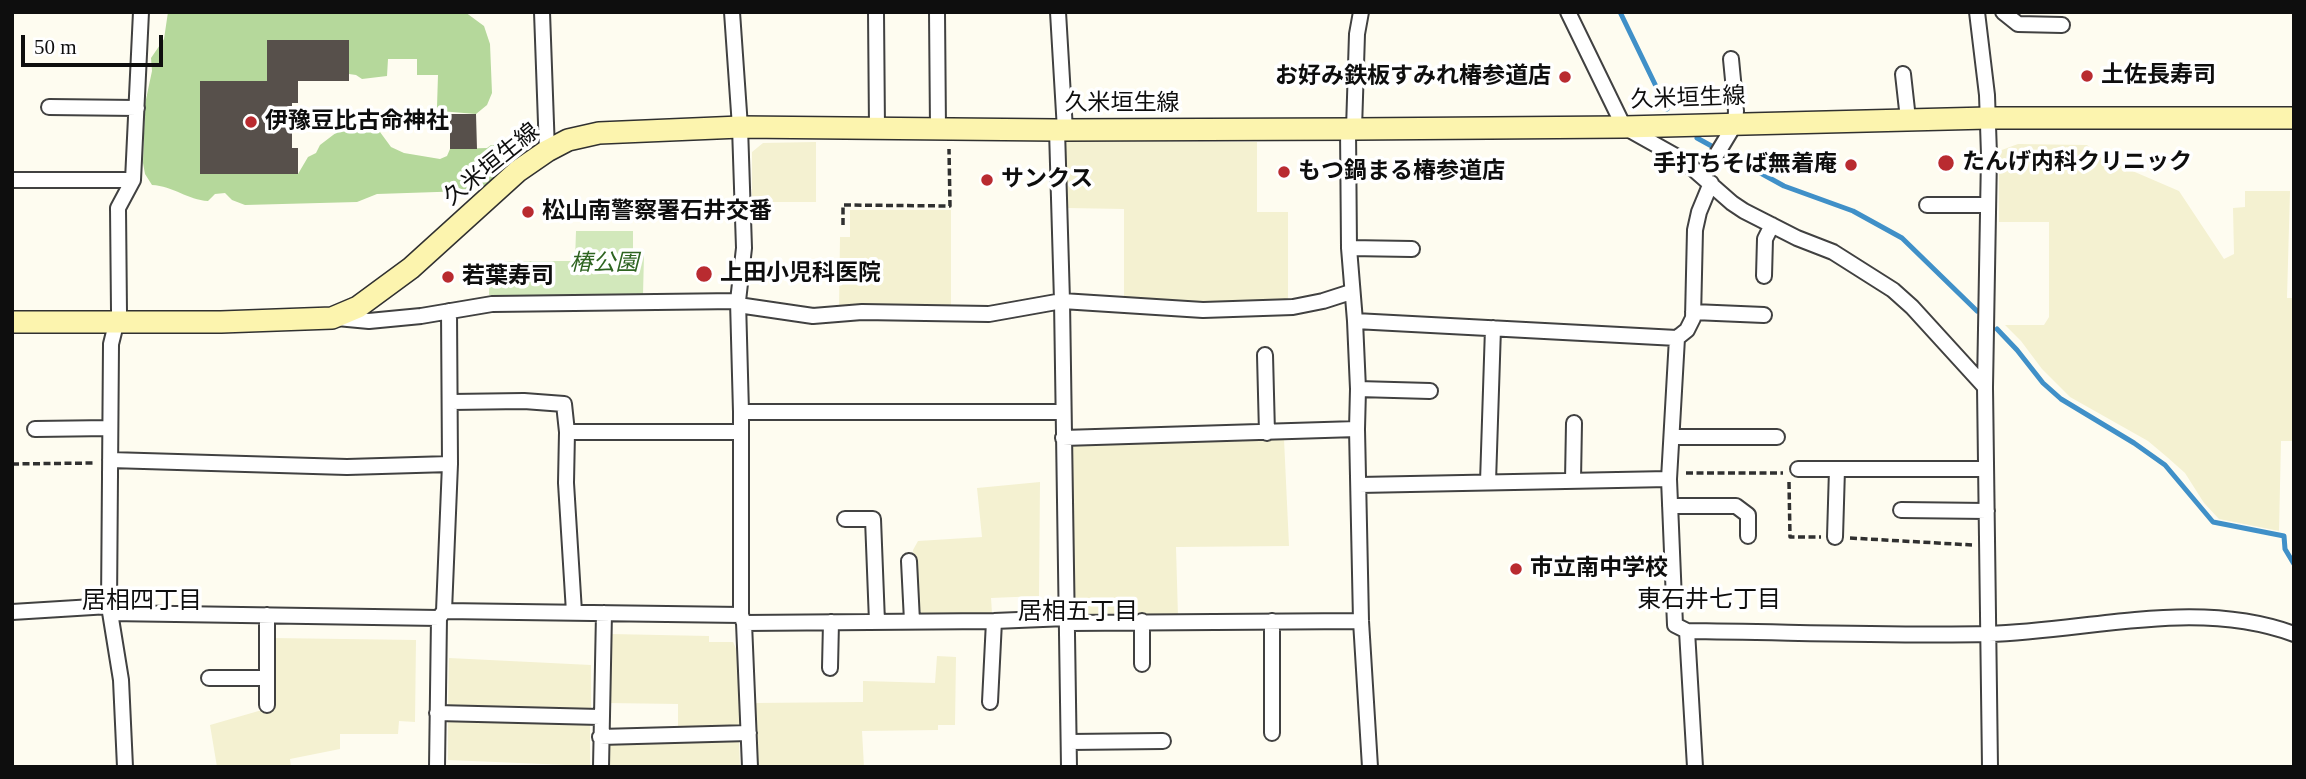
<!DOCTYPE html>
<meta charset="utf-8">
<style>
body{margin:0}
#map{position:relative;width:2306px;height:779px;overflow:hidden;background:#fefcf0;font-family:"Times New Roman",serif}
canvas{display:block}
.frame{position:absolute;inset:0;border:14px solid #0e0e0e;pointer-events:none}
.scale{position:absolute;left:21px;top:35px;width:142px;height:32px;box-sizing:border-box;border:4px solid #0e0e0e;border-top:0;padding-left:9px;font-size:21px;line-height:24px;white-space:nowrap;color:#0e0e0e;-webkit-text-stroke:5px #fff;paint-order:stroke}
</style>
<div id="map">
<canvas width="2306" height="779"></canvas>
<div class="frame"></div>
<div class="scale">50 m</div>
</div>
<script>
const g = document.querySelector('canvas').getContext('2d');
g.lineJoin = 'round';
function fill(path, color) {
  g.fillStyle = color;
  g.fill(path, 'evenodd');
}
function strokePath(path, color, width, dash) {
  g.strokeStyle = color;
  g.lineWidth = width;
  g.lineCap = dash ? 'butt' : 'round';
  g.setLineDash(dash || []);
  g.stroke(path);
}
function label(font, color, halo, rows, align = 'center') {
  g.font = font + ' "Times New Roman","Noto Sans JP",serif';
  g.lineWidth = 7;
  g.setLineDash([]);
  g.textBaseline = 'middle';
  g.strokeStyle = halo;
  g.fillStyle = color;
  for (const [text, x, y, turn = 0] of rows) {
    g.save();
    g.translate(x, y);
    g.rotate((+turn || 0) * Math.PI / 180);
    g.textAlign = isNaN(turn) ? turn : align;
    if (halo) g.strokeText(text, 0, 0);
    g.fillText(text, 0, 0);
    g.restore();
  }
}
const farmland = new Path2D(`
 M1065 141 1257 142V212H1288V302L1203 305 1124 302V209L1067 208Z
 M816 142V202H752V152L763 143Z
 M2018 144 2087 145 2100 157 2179 191 2224 259 2234 254 2233 208 2245 207V191H2290L2287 298H2294V441H2281L2279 531 2219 519 2204 503 2185 473 2167 457 2148 441 2070 397 2042 369 2021 341 2005 325H2044L2049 317V222H1999V151Z
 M850 210H951V310L839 309 840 237H850Z
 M1284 439 1289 546 1176 547 1178 617 1078 616 1072 602V445Z
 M1040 482 1039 596 991 598 992 613H921L916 603 913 550 918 541 982 537 977 488Z
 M610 634 709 636V642H733L740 657 743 723 734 729 678 731V704L607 703Z
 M272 638 416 640 415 722 399 721 398 734H340V749L290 759 291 767H217L210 725 262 710 265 713 272 706Z
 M937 656 956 657 955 725H938V730L862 731 864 767H756L754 703 863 702V681L935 683Z
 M449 658 591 665V712L448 708Z
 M448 716 590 721V766L448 760Z
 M739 741 740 767H607V743Z`);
const green = new Path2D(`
 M576 231H633V254L644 255 643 295H489L490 261H575Z`);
const forest = new Path2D(`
 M168 12H465L484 26 490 44 492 93 487 105 476 114 440 111 437 107 438 75H417V59H388L387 76 362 79 356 75 349 74V40H267V81H200V174H298L308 157 316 153 320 145 337 132 357 129 370 128 380 132 391 147 404 153 440 159 447 156 450 149 487 148 491 145H499L507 159 504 168 484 186 467 191 377 194 357 202 245 205 232 200 225 193 215 194 208 201C188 200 173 186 152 185L145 174 143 163 145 104 152 71 151 58 164 39Z`);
const stream = new Path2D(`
 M1620 12 1667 109
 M1697 138 1784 186 1853 211 1902 238 1977 311
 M1997 329 2017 350 2043 383 2061 399 2134 443 2165 465 2213 522 2284 536 2285 549 2294 564`);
const building = new Path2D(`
 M267 40H349V81H298V103H292V148H298V174H200V81H267Z
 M450 114H476L477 149H450Z`);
const path = new Path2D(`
 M843 225V205L950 206 949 149
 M12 464 94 463
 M1686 473H1783
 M1789 482 1790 537H1821
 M1850 538 1972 545`);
const street = new Path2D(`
 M542 12 547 151
 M732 12 740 127 744 248 738 301 741 412V615L744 623 750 767
 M876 12 877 129
 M937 12 938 129
 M1058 12 1065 130
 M1568 12 1624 127 1683 160 1732 203 1744 211 1797 238 1833 252 1893 290 1912 307 1985 387
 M1977 12 1987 95 1989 155 1985 387 1990 767
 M2003 12 2018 24 2062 25
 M1903 74 1908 119
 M49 107 137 108
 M1348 129 1349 248 1355 321 1358 389 1357 429 1361 621 1370 767
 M1354 129 1357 34 1361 12
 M1057 130 1062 301 1069 767
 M1703 177 1735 124 1736 111 1731 59
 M12 180H133
 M1927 205H1988
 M1349 248 1412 249
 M1764 276 1765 239 1772 225
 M738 305 813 316 862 312 989 314 1062 301 1203 310 1293 307 1323 301 1351 292
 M1693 312 1764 315
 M337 318 369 321 421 316 492 304 738 301
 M1355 321 1677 338
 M1265 355 1267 433
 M1358 389 1430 391
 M451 402 524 401 564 404 567 432H740
 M741 412H1063
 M35 429 110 428
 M567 432 566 483 574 612
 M1672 437H1777
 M1063 438 1357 429
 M110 460 347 467 450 464
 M1798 469H1986
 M1669 479 1677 338 1687 330 1693 318 1695 230 1699 212 1711 183
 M1573 480 1574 423
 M1488 482 1493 328
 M1359 485 1669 479 1675 625 1687 631C1788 632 1889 636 1989 634 2090 631 2196 598 2294 634
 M1670 506H1736L1748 515V536
 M1901 510 1987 511
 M845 519H873L877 622
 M1835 537 1837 469
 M909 561 912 621
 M444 611 450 464 449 311
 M12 612 109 606
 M110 613 439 618 444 611 741 615
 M1272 621V733
 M744 623 994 621 1067 618
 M1068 623 1361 621
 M1687 631 1695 767
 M1142 664V621
 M830 668 831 622
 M209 678H267
 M990 702 994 621
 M267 705V615
 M437 713 600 717
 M600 737 749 733
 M1069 742 1163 741
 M125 767 121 680 109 606 111 344 119 312 118 208 133 180 141 12
 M437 767 439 618
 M601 767 604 613`);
const secondary = new Path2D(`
 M12 322H221L332 318 358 307 411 268 518 171 547 151 568 140 599 133 740 127 1057 130 1354 129 1624 127 1988 118H2294`);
const markers = [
 [2087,76,7,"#b92b30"],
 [1565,77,7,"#b92b30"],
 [251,122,7,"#b92b30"],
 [1946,163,9,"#b92b30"],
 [1851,165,7,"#b92b30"],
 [1284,172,7,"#b92b30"],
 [987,180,7,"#b92b30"],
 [528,212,7,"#b92b30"],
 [704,274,9,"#b92b30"],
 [448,277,7,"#b92b30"],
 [1516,569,7,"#b92b30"]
];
const poiNames = [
 ["土佐長寿司",2101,76],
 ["お好み鉄板すみれ椿参道店",1551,77,"right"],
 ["伊豫豆比古命神社",265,122],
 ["たんげ内科クリニック",1962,163],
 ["手打ちそば無着庵",1837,165,"right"],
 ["もつ鍋まる椿参道店",1298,172],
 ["サンクス",1001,180],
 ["松山南警察署石井交番",542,212],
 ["上田小児科医院",720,274],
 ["若葉寿司",462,277],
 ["市立南中学校",1530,569]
];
const streetNames = [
 ["久米垣生線",1688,99,-2],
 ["久米垣生線",1122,104],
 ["久米垣生線",492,165,-39]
];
const parkNames = [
 ["椿公園",604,264]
];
const neighbourhoodNames = [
 ["東石井七丁目",1709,601],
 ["居相四丁目",142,602],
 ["居相五丁目",1078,613]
];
fill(farmland, '#f4f1d1');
fill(green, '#d2e8bb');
fill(forest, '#b5d89b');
strokePath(stream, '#4090c8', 5);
fill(building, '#57504b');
strokePath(street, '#414141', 18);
strokePath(secondary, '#303030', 24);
strokePath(path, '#303030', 3.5, [7, 3.5]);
strokePath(street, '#fff', 14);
strokePath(secondary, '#fcf4ae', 21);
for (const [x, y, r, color] of markers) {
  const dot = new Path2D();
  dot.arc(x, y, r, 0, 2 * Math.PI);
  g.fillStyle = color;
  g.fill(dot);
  strokePath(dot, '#fff', 2.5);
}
label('bold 23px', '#0e0e0e', '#fff', poiNames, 'left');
label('23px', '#0e0e0e', '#fff', streetNames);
label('italic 23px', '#2e6421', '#fff', parkNames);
label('24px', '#0e0e0e', '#fff', neighbourhoodNames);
</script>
